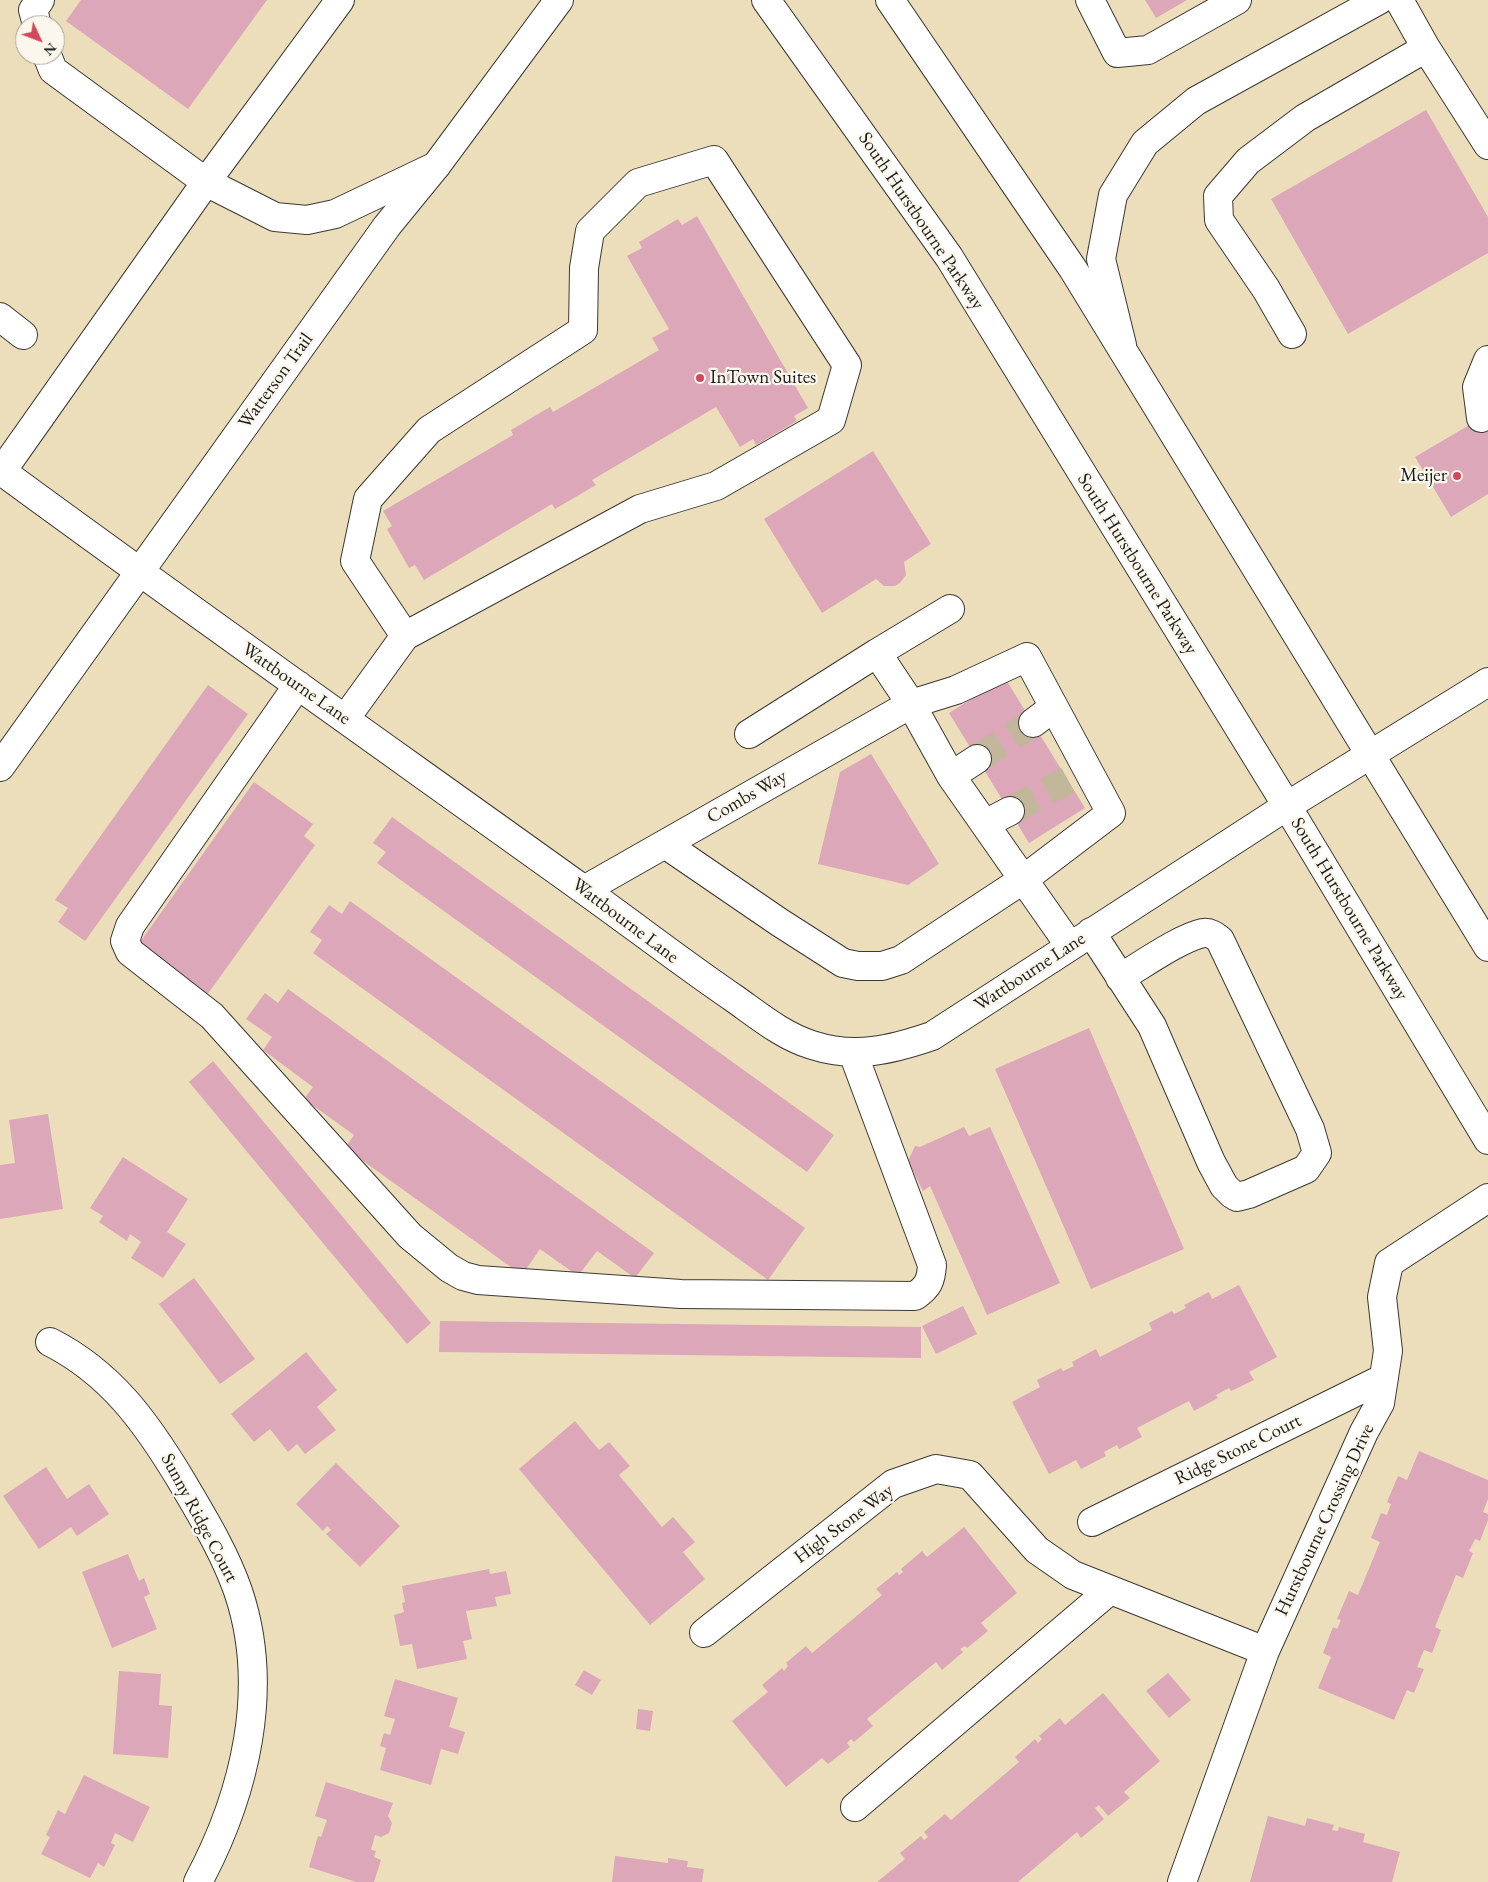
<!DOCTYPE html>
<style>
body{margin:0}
#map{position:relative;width:1488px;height:1882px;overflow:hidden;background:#ecdeba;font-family:"EB Garamond",serif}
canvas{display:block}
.north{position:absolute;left:15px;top:15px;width:50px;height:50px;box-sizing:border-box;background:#fbf7ec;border:1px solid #a29f99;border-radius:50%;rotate:133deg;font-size:14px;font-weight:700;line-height:20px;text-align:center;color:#1c1c1c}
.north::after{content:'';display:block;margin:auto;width:18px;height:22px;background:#d1495b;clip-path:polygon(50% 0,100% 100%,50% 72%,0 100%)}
</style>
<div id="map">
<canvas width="1488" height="1882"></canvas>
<div class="north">N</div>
</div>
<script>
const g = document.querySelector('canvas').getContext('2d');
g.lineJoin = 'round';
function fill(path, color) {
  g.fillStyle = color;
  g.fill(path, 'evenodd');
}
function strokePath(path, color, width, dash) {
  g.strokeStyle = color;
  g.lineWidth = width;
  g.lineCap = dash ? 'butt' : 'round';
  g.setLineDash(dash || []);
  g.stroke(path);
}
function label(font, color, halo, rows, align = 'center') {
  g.font = font + ' "EB Garamond",serif';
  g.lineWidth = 4.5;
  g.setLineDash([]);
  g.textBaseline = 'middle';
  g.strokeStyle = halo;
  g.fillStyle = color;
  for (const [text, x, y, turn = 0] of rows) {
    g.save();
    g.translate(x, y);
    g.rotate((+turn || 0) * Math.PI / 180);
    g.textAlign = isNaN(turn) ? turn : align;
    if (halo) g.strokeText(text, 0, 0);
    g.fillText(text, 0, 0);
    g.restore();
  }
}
const building = new Path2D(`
 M81 0H267L188 109 66 21Z
 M1145 0H1187L1156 18Z
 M1426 110 1488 217V253L1348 334 1271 199Z
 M697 216 808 408 794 416 797 421 756 445 753 439 740 447 716 407 592 480 596 485 555 509 552 504 424 580 415 565 409 568 387 529 392 526 383 511 513 435 511 430 550 407 553 412 659 350 652 338 669 329 627 256 642 248 639 242 678 219 682 225Z
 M1488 414V494L1451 517 1415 457Z
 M873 451 931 544 904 562 906 575 900 583 895 586H884L876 579 822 613 764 519Z
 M1005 678 1085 808 1029 843 949 713Z
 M208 685 248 714 85 941 58 922 68 908 55 900Z
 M871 754 939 864 908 885 818 864 840 772Z
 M254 782 313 824 304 836 315 845 207 995 138 945Z
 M392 817 834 1135 807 1172 377 863 386 852 373 843Z
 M350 901 805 1228 768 1280 313 953 322 940 310 932 329 905 342 914Z
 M288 989 654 1253 635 1278 597 1251 578 1276 540 1249 522 1275 345 1148 354 1135 304 1099 313 1087 263 1050 272 1037 246 1019 265 993 278 1003Z
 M1089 1028 1184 1249 1091 1289 995 1069Z
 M213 1061 431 1323 407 1344 189 1082Z
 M48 1114 63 1209 0 1219V1165L15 1163 9 1120Z
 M964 1127 969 1136 990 1127 1060 1283 987 1315 930 1186 923 1191 908 1161 915 1146 920 1147Z
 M123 1157 188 1199 167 1232 186 1244 163 1278 131 1258 141 1242 130 1234 127 1241 99 1222 103 1216 90 1208Z
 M194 1278 255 1359 220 1384 159 1304Z
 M1239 1285 1277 1357 1249 1372 1254 1380 1231 1391 1229 1388 1216 1395 1218 1398 1194 1411 1189 1401 1137 1428 1142 1437 1119 1449 1117 1445 1104 1452 1106 1456 1081 1469 1076 1460 1049 1474 1012 1402 1040 1387 1037 1380 1061 1368 1063 1371 1074 1366 1072 1362 1096 1349 1100 1357 1152 1330 1149 1323 1172 1311 1174 1314 1186 1308 1184 1305 1209 1292 1212 1299Z
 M963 1306 977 1334 936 1354 922 1326Z
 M440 1321 921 1327V1358L439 1352Z
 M306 1352 337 1390 317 1407 336 1430 305 1454 297 1444 288 1452 270 1429 254 1442 231 1414Z
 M575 1421 599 1450 609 1442 630 1466 619 1475 662 1527 673 1517 695 1542 683 1552 705 1579 650 1625 519 1469Z
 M1419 1451 1488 1480V1499L1483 1512 1488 1514V1520L1480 1541 1475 1539 1469 1551 1473 1553 1463 1578 1456 1575 1435 1627 1441 1630 1432 1653 1424 1650 1417 1667 1424 1669 1414 1693 1407 1690 1394 1720 1318 1688 1331 1657 1323 1653 1333 1627 1337 1629 1341 1620 1337 1619 1349 1591 1358 1595 1380 1542 1371 1538 1381 1513 1387 1515 1391 1504 1387 1502 1398 1476 1407 1480Z
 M336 1463 400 1526 360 1567 326 1534 331 1530 327 1526 323 1531 296 1504Z
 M46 1467 67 1499 89 1484 109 1514 77 1536 71 1527 39 1549 3 1496Z
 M964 1527 1017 1593 981 1623 988 1631 967 1648 965 1646 960 1649 963 1652 942 1670 936 1662 867 1719 873 1726 854 1742 851 1739 847 1743 850 1747 828 1764 822 1758 786 1787 732 1721 768 1692 762 1685 782 1668 784 1671 788 1666 786 1663 806 1646 812 1653 882 1595 876 1589 897 1572 899 1575 903 1572 901 1569 922 1551 927 1557Z
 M128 1554 139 1581 144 1578 150 1594 144 1597 157 1629 112 1648 82 1572Z
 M489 1569 490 1574 506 1571 511 1594 495 1597 497 1606 466 1611 472 1639 463 1641 467 1659 417 1669 412 1644 400 1646 394 1615 404 1612 402 1603 405 1602 402 1586Z
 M584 1670 601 1680 592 1695 575 1685Z
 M119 1671 161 1674 159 1705 172 1706 168 1758 113 1754Z
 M1168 1673 1191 1700 1169 1718 1146 1691Z
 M395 1679 458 1698 449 1727 465 1732 458 1754 441 1749 431 1785 380 1770 386 1748 380 1746 384 1733 390 1735 395 1719 384 1716Z
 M1103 1693 1160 1761 1124 1792 1130 1798 1108 1816 1099 1805 1095 1808 1104 1819 1081 1838 1077 1832 1018 1882H877L905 1859 900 1853 921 1836 924 1840 928 1837 924 1832 945 1814 951 1820 1019 1762 1015 1757 1035 1739 1038 1743 1042 1739 1039 1736 1060 1718 1065 1725Z
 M638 1709 653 1711 650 1731 636 1729Z
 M84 1775 150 1807 133 1842 115 1833 111 1843 115 1845 104 1867 98 1863 90 1878 41 1854 50 1837 46 1835 58 1810 65 1814Z
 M326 1782 393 1803 388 1816 392 1823 389 1833 381 1837 375 1835 371 1850 376 1851 374 1857 381 1860 374 1882H356L309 1867 318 1836 321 1837 327 1820 315 1816Z
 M1268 1816 1305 1826 1307 1818 1334 1825 1332 1830 1338 1831 1339 1827 1365 1834 1363 1842 1400 1852 1392 1882H1250Z
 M615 1856 668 1863V1858L688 1861 687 1867 704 1869 702 1882H612Z`);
const minorTunnel = new Path2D(`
 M977 759 1033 723
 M1010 811 1068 780`);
const minor = new Path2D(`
 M1090 0 1117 53 1148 50 1237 0
 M37 25 33 10 40 0
 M1426 48 1488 145
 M47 55 53 70 206 182 275 217 307 220 335 214 436 166
 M0 317 23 335
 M1292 334 1266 289 1219 220 1218 196 1248 161 1305 118 1426 48 1399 0
 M1122 345 1101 259 1113 195 1145 143 1196 101 1379 0
 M1481 418 1477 387 1488 360
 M0 470C192 611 386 748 580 887 632 924 682 963 735 999 759 1016 783 1036 812 1045 855 1059 891 1050 932 1036L1287 806 1488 682
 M2 471 206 182 340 0
 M877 653 950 609
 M298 685 130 926 125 941 130 952 212 1016 410 1236 449 1268 463 1276 478 1280 681 1294 915 1296C928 1287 931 1281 932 1265L853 1053
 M345 719 405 636 355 561 368 499 429 430 583 330 584 268 590 231 638 183 714 160 847 365 831 420 716 486 640 509 405 636
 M1033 723 1054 707
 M749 734 877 653 911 704 951 776 1070 946
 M951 776 977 759
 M985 824 1010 811
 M584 890 911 704 956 690 1027 657 1111 813 1024 879 901 960 882 966H858L843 963 779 922 665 844
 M1091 932 1152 1026 1211 1162 1224 1186 1232 1194 1237 1197 1249 1194 1306 1169 1317 1153 1310 1129 1220 940C1215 936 1210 932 1203 933 1180 938 1142 965 1120 978
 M50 1342C111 1373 146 1422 181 1480 202 1516 224 1551 238 1591 271 1688 245 1794 198 1882
 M1092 1522 1384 1378
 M704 1633 893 1484 936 1469 970 1475 1037 1550 1073 1575 1265 1651
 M855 1807 1110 1590
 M1182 1882 1265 1651 1364 1432 1380 1403 1388 1351 1382 1297 1389 1263 1488 1198`);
const major = new Path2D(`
 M766 0 949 257 1287 806 1488 1140
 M890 0 1073 269 1488 947
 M0 767 387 226 436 166 559 0`);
const markers = [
 [700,378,5,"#d1495b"],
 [1457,476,5,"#d1495b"]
];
const streetNames = [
 ["South Hurstbourne Parkway",921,221,56],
 ["Watterson Trail",276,381,-54],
 ["South Hurstbourne Parkway",1137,564,58],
 ["Wattbourne Lane",296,684,35],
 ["Combs Way",747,797,-30],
 ["South Hurstbourne Parkway",1349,909,59],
 ["Wattbourne Lane",625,921,37],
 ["Wattbourne Lane",1030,972,-33],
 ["Ridge Stone Court",1238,1450,-26],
 ["Sunny Ridge Court",199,1518,62],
 ["Hurstbourne Crossing Drive",1325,1520,-65],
 ["High Stone Way",844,1524,-37]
];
const poiNames = [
 ["InTown Suites",710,378],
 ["Meijer",1447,476,"right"]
];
fill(building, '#dca8b9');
strokePath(minorTunnel, '#c2b79a', 28, [28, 14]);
strokePath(minor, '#3b3934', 30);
strokePath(major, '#3b3934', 30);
strokePath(minor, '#fff', 28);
strokePath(major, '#fff', 28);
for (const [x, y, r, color] of markers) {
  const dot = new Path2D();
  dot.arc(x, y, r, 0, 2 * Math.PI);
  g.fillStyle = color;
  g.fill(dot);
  strokePath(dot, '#fbf7ec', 2);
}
label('19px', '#1c1c1c', '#fbf7ec', streetNames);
label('19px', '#1c1c1c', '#fbf7ec', poiNames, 'left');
</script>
